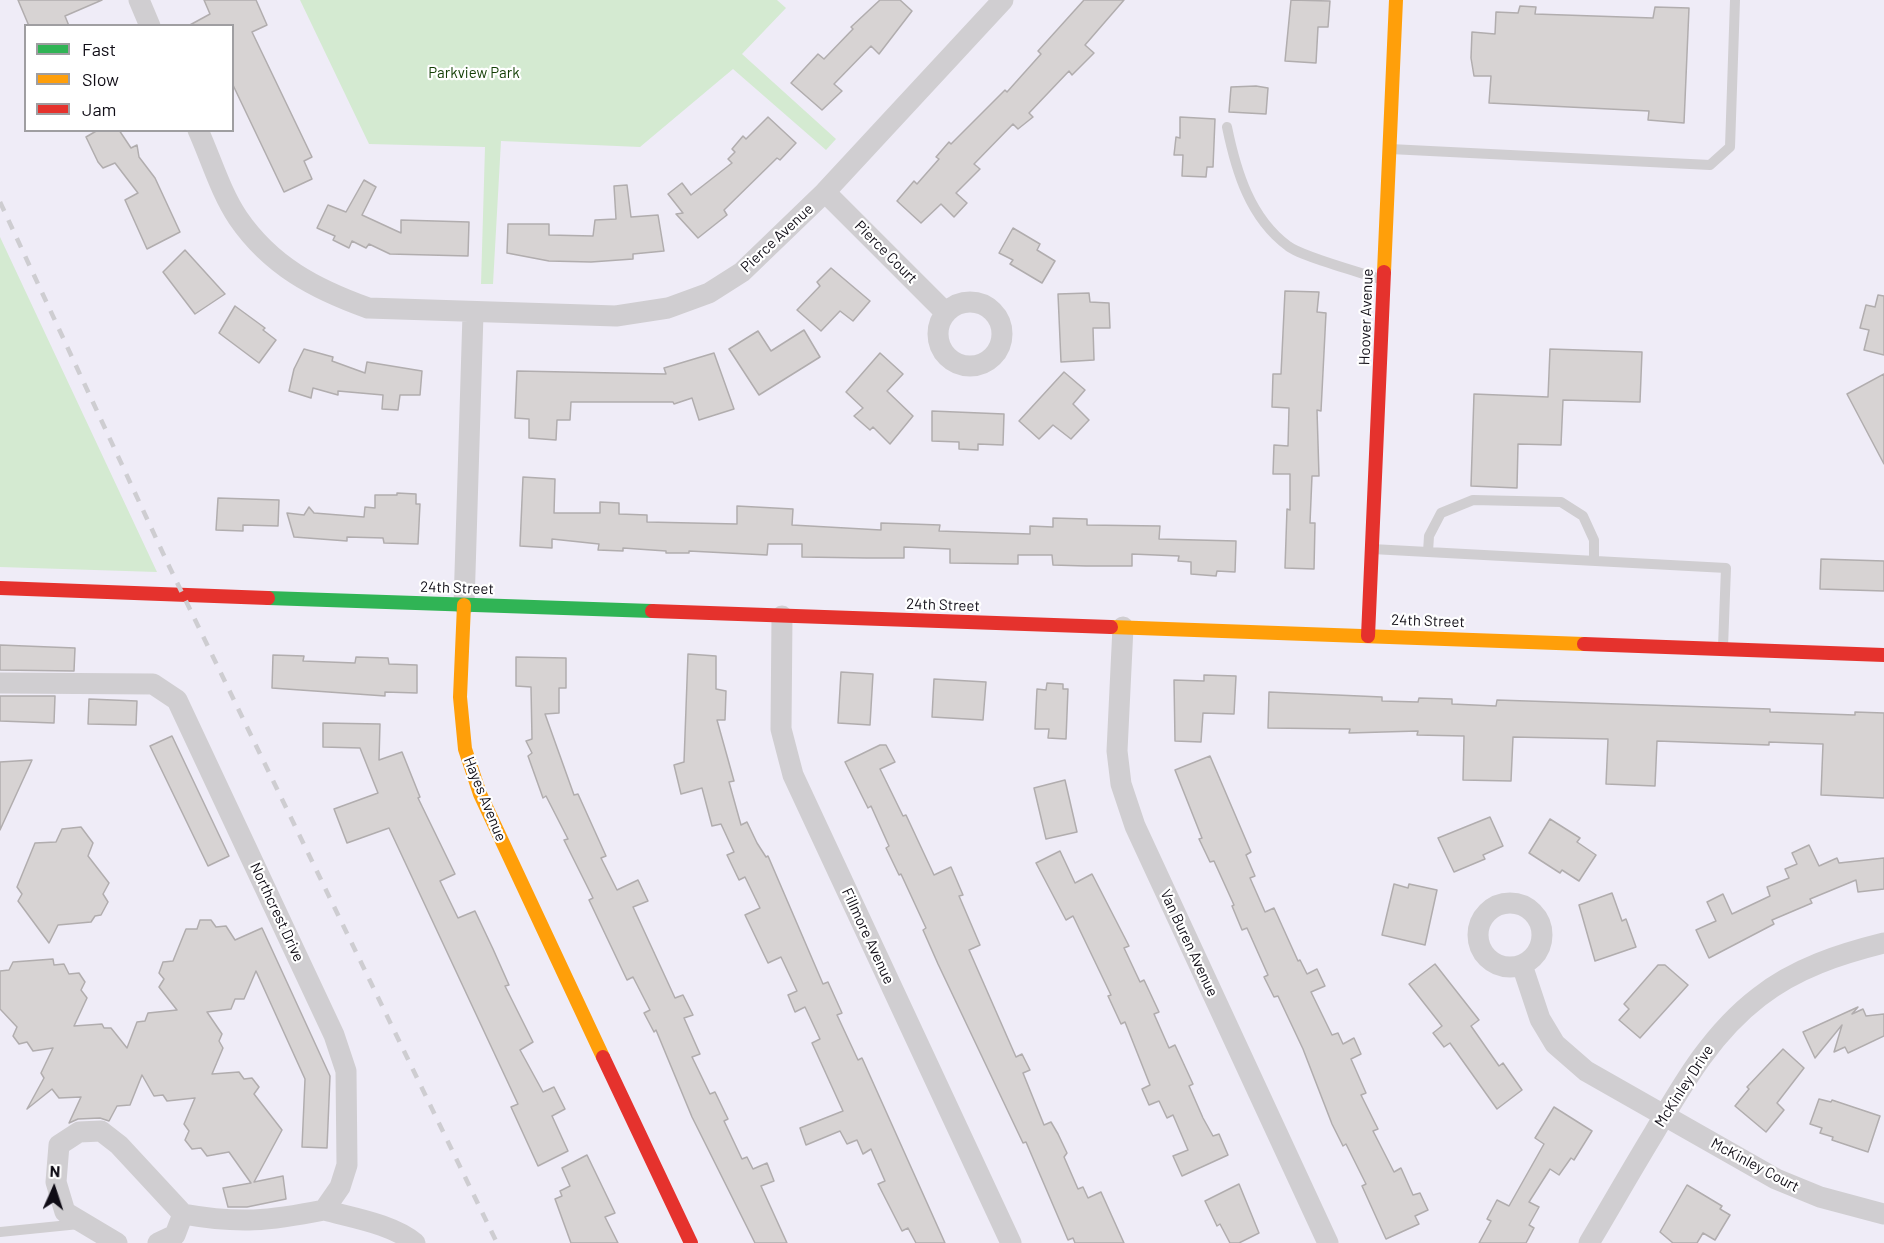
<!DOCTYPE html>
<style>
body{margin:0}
#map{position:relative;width:1884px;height:1243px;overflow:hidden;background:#efecf7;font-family:Barlow,sans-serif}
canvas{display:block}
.legend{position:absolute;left:24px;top:24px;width:210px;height:108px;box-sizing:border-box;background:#fff;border:2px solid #9f9ea1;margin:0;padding:8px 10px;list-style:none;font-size:18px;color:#0f0c15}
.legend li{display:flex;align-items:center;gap:12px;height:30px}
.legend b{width:30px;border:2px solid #9f9ea1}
.north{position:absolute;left:24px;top:1159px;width:60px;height:60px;-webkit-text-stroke:4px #fff;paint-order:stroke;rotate:3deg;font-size:16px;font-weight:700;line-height:24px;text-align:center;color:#0f0c15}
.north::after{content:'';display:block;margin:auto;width:21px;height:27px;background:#0f0c15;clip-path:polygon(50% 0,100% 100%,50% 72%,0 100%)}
</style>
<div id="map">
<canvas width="1884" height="1243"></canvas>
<ul class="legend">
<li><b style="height:8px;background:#30b455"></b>Fast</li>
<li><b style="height:8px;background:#ff9f0a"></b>Slow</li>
<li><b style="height:8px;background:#e5322d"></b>Jam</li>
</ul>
<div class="north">N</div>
</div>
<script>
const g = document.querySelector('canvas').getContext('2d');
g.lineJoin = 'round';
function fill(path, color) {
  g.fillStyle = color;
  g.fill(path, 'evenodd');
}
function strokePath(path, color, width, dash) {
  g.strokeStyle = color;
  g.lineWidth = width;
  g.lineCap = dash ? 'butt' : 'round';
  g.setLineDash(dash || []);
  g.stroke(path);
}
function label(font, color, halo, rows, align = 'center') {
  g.font = font + ' Barlow,sans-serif';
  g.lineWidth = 4.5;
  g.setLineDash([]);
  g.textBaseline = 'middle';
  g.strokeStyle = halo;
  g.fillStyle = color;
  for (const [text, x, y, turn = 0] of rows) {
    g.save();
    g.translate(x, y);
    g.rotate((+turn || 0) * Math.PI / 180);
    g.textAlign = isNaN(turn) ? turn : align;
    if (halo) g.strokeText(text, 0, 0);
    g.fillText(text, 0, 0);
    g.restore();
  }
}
const green = new Path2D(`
 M300 0H777L786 8 742 54 836 139 826 150 733 69 640 147 501 141 493 284H481L485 147 369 144Z
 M0 237 157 572 0 567Z`);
const building = new Path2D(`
 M18 0H102L65 16 69 26H29Z
 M204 0H256L267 25 252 32 312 157 304 161 312 179 284 192 232 83V26H188L210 14Z
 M880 0H900L912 11 879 54 871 46 834 84 842 91 822 110 791 83 818 54 824 59 853 29 851 27Z
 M1084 0H1124L1085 45 1094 53 1072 75 1069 71 1029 113 1033 117 1018 129 1013 124 974 164 980 169 956 193 967 203 954 217 941 204 921 223 897 201 914 181 917 184 939 159 936 157 949 142 951 144 1005 90 1007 92 1041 54 1038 51Z
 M1291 0 1330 1 1328 27H1318L1316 63 1285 61Z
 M1520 6 1536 7 1535 14 1653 18 1655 7 1689 8 1684 123 1648 120 1649 111 1489 103 1491 76H1474L1471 58 1472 32 1495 34 1496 12 1518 13Z
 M1256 86 1268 88 1266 114 1229 112 1231 87Z
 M768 117 796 143 780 160 777 158 724 210 727 215 698 238 676 214 683 213 668 194 682 183 691 195 732 163 728 159 735 152 732 149 743 136 746 139Z
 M1180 117 1215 119 1213 167H1207L1206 177 1182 176 1183 155H1174L1176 137 1180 138Z
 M98 130H119L131 148 137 145 139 157 155 178 180 232 147 249 125 200 138 193 115 163 103 168 98 162 86 137Z
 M364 180 376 187 362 215 401 233V220L469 222 468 256 390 254 369 244 366 248 352 241 349 248 333 240 335 236 317 228 328 205 346 212Z
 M627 185 631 217 658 215 664 251 633 254V259L591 262 549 261 507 253 508 224H549V235L593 236 595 220 616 219 614 186Z
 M1013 228 1040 244 1037 250 1055 261 1042 283 1010 264 1013 260 999 253Z
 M185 250 225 294 195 314 163 272Z
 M831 268 870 301 853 321 840 311 821 331 797 310 820 286 817 282Z
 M1285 291 1319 292 1317 312 1326 313 1321 411 1317 410 1319 476H1312L1310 523H1315L1314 569 1285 568 1287 509 1290 510V474H1273L1274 445 1288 446 1289 408 1272 407 1273 374H1281Z
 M1089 293 1090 302 1109 303 1110 328H1093L1094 360 1061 362 1058 294Z
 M1878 295 1884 296V355L1864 350 1869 330 1860 328 1866 305 1875 307Z
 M235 306 265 328 263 330 276 340 259 363 219 333Z
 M804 330 820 357 759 395 729 349 758 331 771 351Z
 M304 349 333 357 332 361 365 373 367 362 422 371 420 395H400L398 410 382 409 383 395 338 391V395L313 388 311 398 289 391 294 369Z
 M1550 349 1642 352 1640 402 1563 400 1561 445 1518 444 1517 488 1471 486 1474 394 1548 397Z
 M714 353 734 409 699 420 692 398 674 404 673 402H571L570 420H557L556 440 529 438V419L515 418 517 371 666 374 664 368Z
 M880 353 903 374 887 391 913 416 890 444 873 427 870 430 854 416 863 408 846 392Z
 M1064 372 1085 390 1073 404 1089 420 1071 439 1053 425 1039 439 1019 421Z
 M1884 374V464L1847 394Z
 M932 411 1004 414 1003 445 978 444V450L959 449V442L932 441Z
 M523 477 555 479 554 513H600V502L619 503V514L647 515V522L737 524V506L793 509 792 525 881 530V523L940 525 939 531 1030 534V526L1053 527V518L1087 519V525L1160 526 1159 539 1236 541 1235 572 1217 571 1216 576 1191 574V562L1178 561 1179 556 1132 554V566H1086L1053 565 1052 555H1018V564L950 563V549L904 547V558H867L802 557V544H768L767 555 689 551V553H666V551L623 548V551L598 550 599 544 552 539V548L520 546Z
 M397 493 416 494V504H420L418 544 384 543 383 538 347 537V541L294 537 287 513 304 515 309 507 314 513 364 517 365 507 375 508V495H397Z
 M218 498 279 500 278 526 243 525V531L216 530Z
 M1821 559 1884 561V591L1820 589Z
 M0 645 75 648 74 671 0 670Z
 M688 654 716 656V689L726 691 725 720H717L734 781 729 782 741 825 747 822 757 843 766 857 768 856 823 984 828 982 842 1013 837 1015 858 1060 862 1058 945 1243H916L908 1228 902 1231 878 1184 885 1181 871 1149 863 1154 857 1140 847 1144 840 1131 806 1145 800 1128 843 1111 812 1043 820 1039 805 1007 795 1012 788 995 797 991 781 957 768 963 745 915 760 908 745 877 739 880 727 855 734 852 721 824 712 826 702 788 681 794 674 765 684 762Z
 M273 655 304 656 303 661 355 663 356 657 388 658 389 664 417 665V693L385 692V696L272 688Z
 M516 657 566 658V688H559V713L545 714 574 795 578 794 606 856 601 858 617 890 638 880 648 901 633 907 675 998 683 995 693 1015 684 1018 700 1054 692 1057 710 1094 715 1092 728 1119 724 1121 742 1159 747 1157 753 1169 767 1163 774 1181 761 1186 787 1243H755L692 1117 656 1030 654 1032 644 1013 650 1010 633 977 627 980 589 900 593 898 564 840 568 839 546 796 543 798 528 756 532 753 526 741 532 739 531 687 516 686Z
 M841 672 873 674 870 725 838 723Z
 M1204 675 1236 676 1234 714 1203 713 1201 742 1175 741 1174 680 1204 681Z
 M934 679 986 682 983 720 932 717Z
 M1047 683 1063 684V689H1068L1066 739 1048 738 1049 729H1035L1037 689 1046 690Z
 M1269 692 1382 697V701L1418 702 1419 698 1452 699V704L1496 706 1497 700 1770 709V712L1855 715V712L1884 713V798L1821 795 1823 744 1769 742V745L1657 741 1655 786 1606 784 1608 739 1513 737 1511 781 1463 780 1464 736 1417 735 1418 731 1349 733 1350 729 1268 728Z
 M0 696H55L54 723 0 721Z
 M89 699 137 701 136 725 88 724Z
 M323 723 380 724 379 760 402 752 420 797 418 798 455 874 440 881 458 918 475 911 493 949 509 985 505 986 533 1042 520 1050 543 1092 554 1087 565 1109 552 1116 568 1151 538 1166 511 1107 518 1104 389 828 347 843 334 809 378 793 360 748 323 747Z
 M172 736 229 856 208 866 150 746Z
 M880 745H886L895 762 880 769 903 816 906 815 934 875 951 867 963 895 959 896 980 945 969 950 1016 1057 1022 1054 1030 1070 1023 1073 1044 1125 1051 1122 1058 1134 1067 1153 1064 1157 1078 1189 1083 1187 1088 1198 1101 1192 1124 1243H1075L1073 1238 1068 1240 1026 1142 1023 1143 938 964 923 930 926 928 901 874 899 875 886 848 889 846 871 806 868 808 845 762Z
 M1210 756 1251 852 1246 855 1255 876 1250 878 1265 912 1274 908 1298 961 1300 960 1307 974 1317 969 1325 986 1311 992 1332 1035 1338 1033 1343 1044 1354 1038 1361 1054 1351 1059 1366 1093 1361 1095 1378 1129 1373 1131 1394 1172 1401 1168 1413 1195 1420 1193 1428 1210 1415 1216 1419 1224 1386 1239 1362 1186 1366 1184 1346 1144 1343 1146 1332 1124 1303 1049 1278 996 1274 997 1264 977 1268 975 1247 928 1242 930 1232 906 1234 905 1214 861 1210 862 1199 839 1202 838 1175 770Z
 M32 760 0 830V762Z
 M1065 780 1077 832 1046 839 1034 788Z
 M1490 817 1503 846 1483 855 1485 859 1454 872 1438 838Z
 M1550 819 1580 838 1577 842 1596 855 1579 881 1562 870 1560 873 1529 853Z
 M81 827 93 843 88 856 109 883 103 894 108 902 101 915 95 916 91 922 58 925 49 943 18 901 22 894 17 887 35 843 56 842 62 829Z
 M1809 845 1819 866 1837 858 1839 863 1884 858V889L1858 892 1856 880 1810 899 1812 903 1772 920 1774 924 1709 958 1696 930 1716 921 1707 902 1723 894 1732 914 1770 896 1767 887 1789 878 1785 869 1797 864 1792 853Z
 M1060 851 1075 883 1092 874 1129 946 1124 948 1140 982 1144 980 1159 1012 1154 1014 1169 1048 1175 1045 1193 1084 1189 1086 1203 1118 1213 1136 1219 1134 1228 1155 1182 1176 1173 1156 1188 1150 1173 1115 1167 1118 1159 1101 1149 1105 1142 1089 1150 1085 1125 1022 1121 1024 1108 996 1111 995 1073 916 1066 920 1036 863Z
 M1394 884 1408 888 1409 884 1437 890 1425 945 1382 935Z
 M1612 893 1622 921 1626 919 1636 947 1595 961 1579 905Z
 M200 920H211L216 927 226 926 235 940 262 928 330 1076 327 1148 302 1147 305 1079 256 971 244 999H235L231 1009 207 1012 222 1034 219 1041 223 1048 212 1074 239 1072 244 1079 252 1078 259 1087 254 1094 282 1130 254 1182 283 1176 286 1199 247 1207H228L223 1188 251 1183 229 1152 207 1156 201 1148 192 1149 185 1140 189 1131 184 1124 195 1098 167 1101 163 1095 154 1096 142 1075 130 1105 117 1106 109 1121 100 1118 78 1119 69 1123 81 1097 59 1098 52 1089 27 1109 44 1078 41 1073 53 1048 33 1051 27 1042 19 1044 13 1036 17 1027 0 1009V971L9 970 13 962 53 959 54 965 64 964 69 974 79 973 85 982 81 990 87 998 74 1026 102 1024 104 1028H111L127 1048 137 1022 145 1021 148 1013 177 1010 159 987 164 979 159 973 163 962 173 961 186 929H197Z
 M1435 964 1479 1020 1471 1026 1499 1066 1503 1063 1522 1090 1497 1109 1450 1043 1444 1047 1433 1033 1442 1026 1409 984Z
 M1658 965H1665L1688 985 1640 1038 1619 1020 1629 1009 1624 1004Z
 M1858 1007 1852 1014 1863 1009 1866 1016 1884 1014V1036L1848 1053 1845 1047 1834 1052 1842 1025 1815 1058 1803 1032Z
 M1783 1049 1804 1068 1777 1103 1784 1110 1766 1132 1735 1106 1749 1089 1747 1087Z
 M1819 1099 1831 1102 1832 1100 1880 1116 1868 1152 1832 1140 1833 1137 1820 1133 1822 1128 1810 1124Z
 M1554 1107 1592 1131 1574 1160 1571 1158 1559 1175 1550 1169 1529 1202 1539 1207 1529 1225 1534 1228 1526 1243H1479L1491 1221 1487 1219 1497 1200 1509 1206 1535 1160 1544 1144 1535 1138Z
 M587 1155 615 1213 605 1217 618 1243H571L555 1199 562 1196 560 1191 570 1186 562 1168Z
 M1239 1184 1259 1233 1239 1243H1230L1220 1224 1217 1226 1205 1201Z
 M1687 1185 1722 1206 1720 1209 1730 1215 1715 1240 1703 1233 1697 1243H1673L1660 1232Z`);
const lane = new Path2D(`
 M1227 127C1236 171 1250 218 1288 246 1302 257 1363 273 1383 280
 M1390 149 1710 165 1730 147 1735 0
 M1372 549 1726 568 1723 647
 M1428 552 1429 536 1441 513 1473 500 1561 502 1583 516 1594 540V561
 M0 1232 79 1224`);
const street = new Path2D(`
 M139 0 150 26
 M198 130C211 159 221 193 238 218 271 266 315 289 368 308L616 316 668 308 709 293 742 272 825 192 1003 0
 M825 192 946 313
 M938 334a32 32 0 1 1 64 0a32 32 0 1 1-64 0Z
 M464 605 473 314
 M782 616 781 729 793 775 1011 1243
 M1123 627 1117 751 1121 784 1135 826 1328 1243
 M0 683 153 684 177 700 334 1035 346 1071 347 1165 340 1187 324 1210C353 1218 392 1224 415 1243
 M1478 935a32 32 0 1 1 64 0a32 32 0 1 1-64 0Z
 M1522 965 1540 1019 1555 1044 1586 1071 1776 1179 1820 1197 1884 1214
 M117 1243 65 1212 56 1182 59 1145 79 1132 101 1131 119 1145 183 1214
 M158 1243 175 1235 183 1214C239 1224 269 1221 324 1210
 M1589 1243C1611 1206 1632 1169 1654 1133 1684 1082 1712 1033 1759 997 1796 968 1840 954 1884 943`);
const fast = new Path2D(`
 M268 598 652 611`);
const slow = new Path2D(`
 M1384 272 1396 0
 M464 605 460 697 465 749 480 794 603 1057
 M1111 627 1584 644`);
const jam = new Path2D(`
 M0 588 268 598
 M652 611 1111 627
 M1368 636 1384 272
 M1584 644 1884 655
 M603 1057 691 1243`);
const rail = new Path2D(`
 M0 202 168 564 497 1243`);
const parkNames = [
 ["Parkview Park",474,73]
];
const streetNames = [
 ["Pierce Avenue",777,238,-43],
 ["Pierce Court",886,252,45],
 ["Hoover Avenue",1366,317,-88],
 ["24th Street",457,588,2],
 ["24th Street",943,605,2],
 ["24th Street",1428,621,2],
 ["Hayes Avenue",485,799,68],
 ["Northcrest Drive",277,912,65],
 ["Fillmore Avenue",868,936,65],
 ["Van Buren Avenue",1189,943,65],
 ["McKinley Drive",1684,1086,-57],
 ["McKinley Court",1755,1165,28]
];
fill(green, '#d4ead1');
fill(building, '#d7d3d3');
strokePath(building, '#b1adae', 1.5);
strokePath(lane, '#d0ced1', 10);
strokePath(street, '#d0ced1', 21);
strokePath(fast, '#30b455', 14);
strokePath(slow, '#ff9f0a', 14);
strokePath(jam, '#e5322d', 14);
strokePath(rail, '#cecdd1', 4.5, [10, 10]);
label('15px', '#123e04', '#fff', parkNames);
label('15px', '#0f0c15', '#fff', streetNames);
</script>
